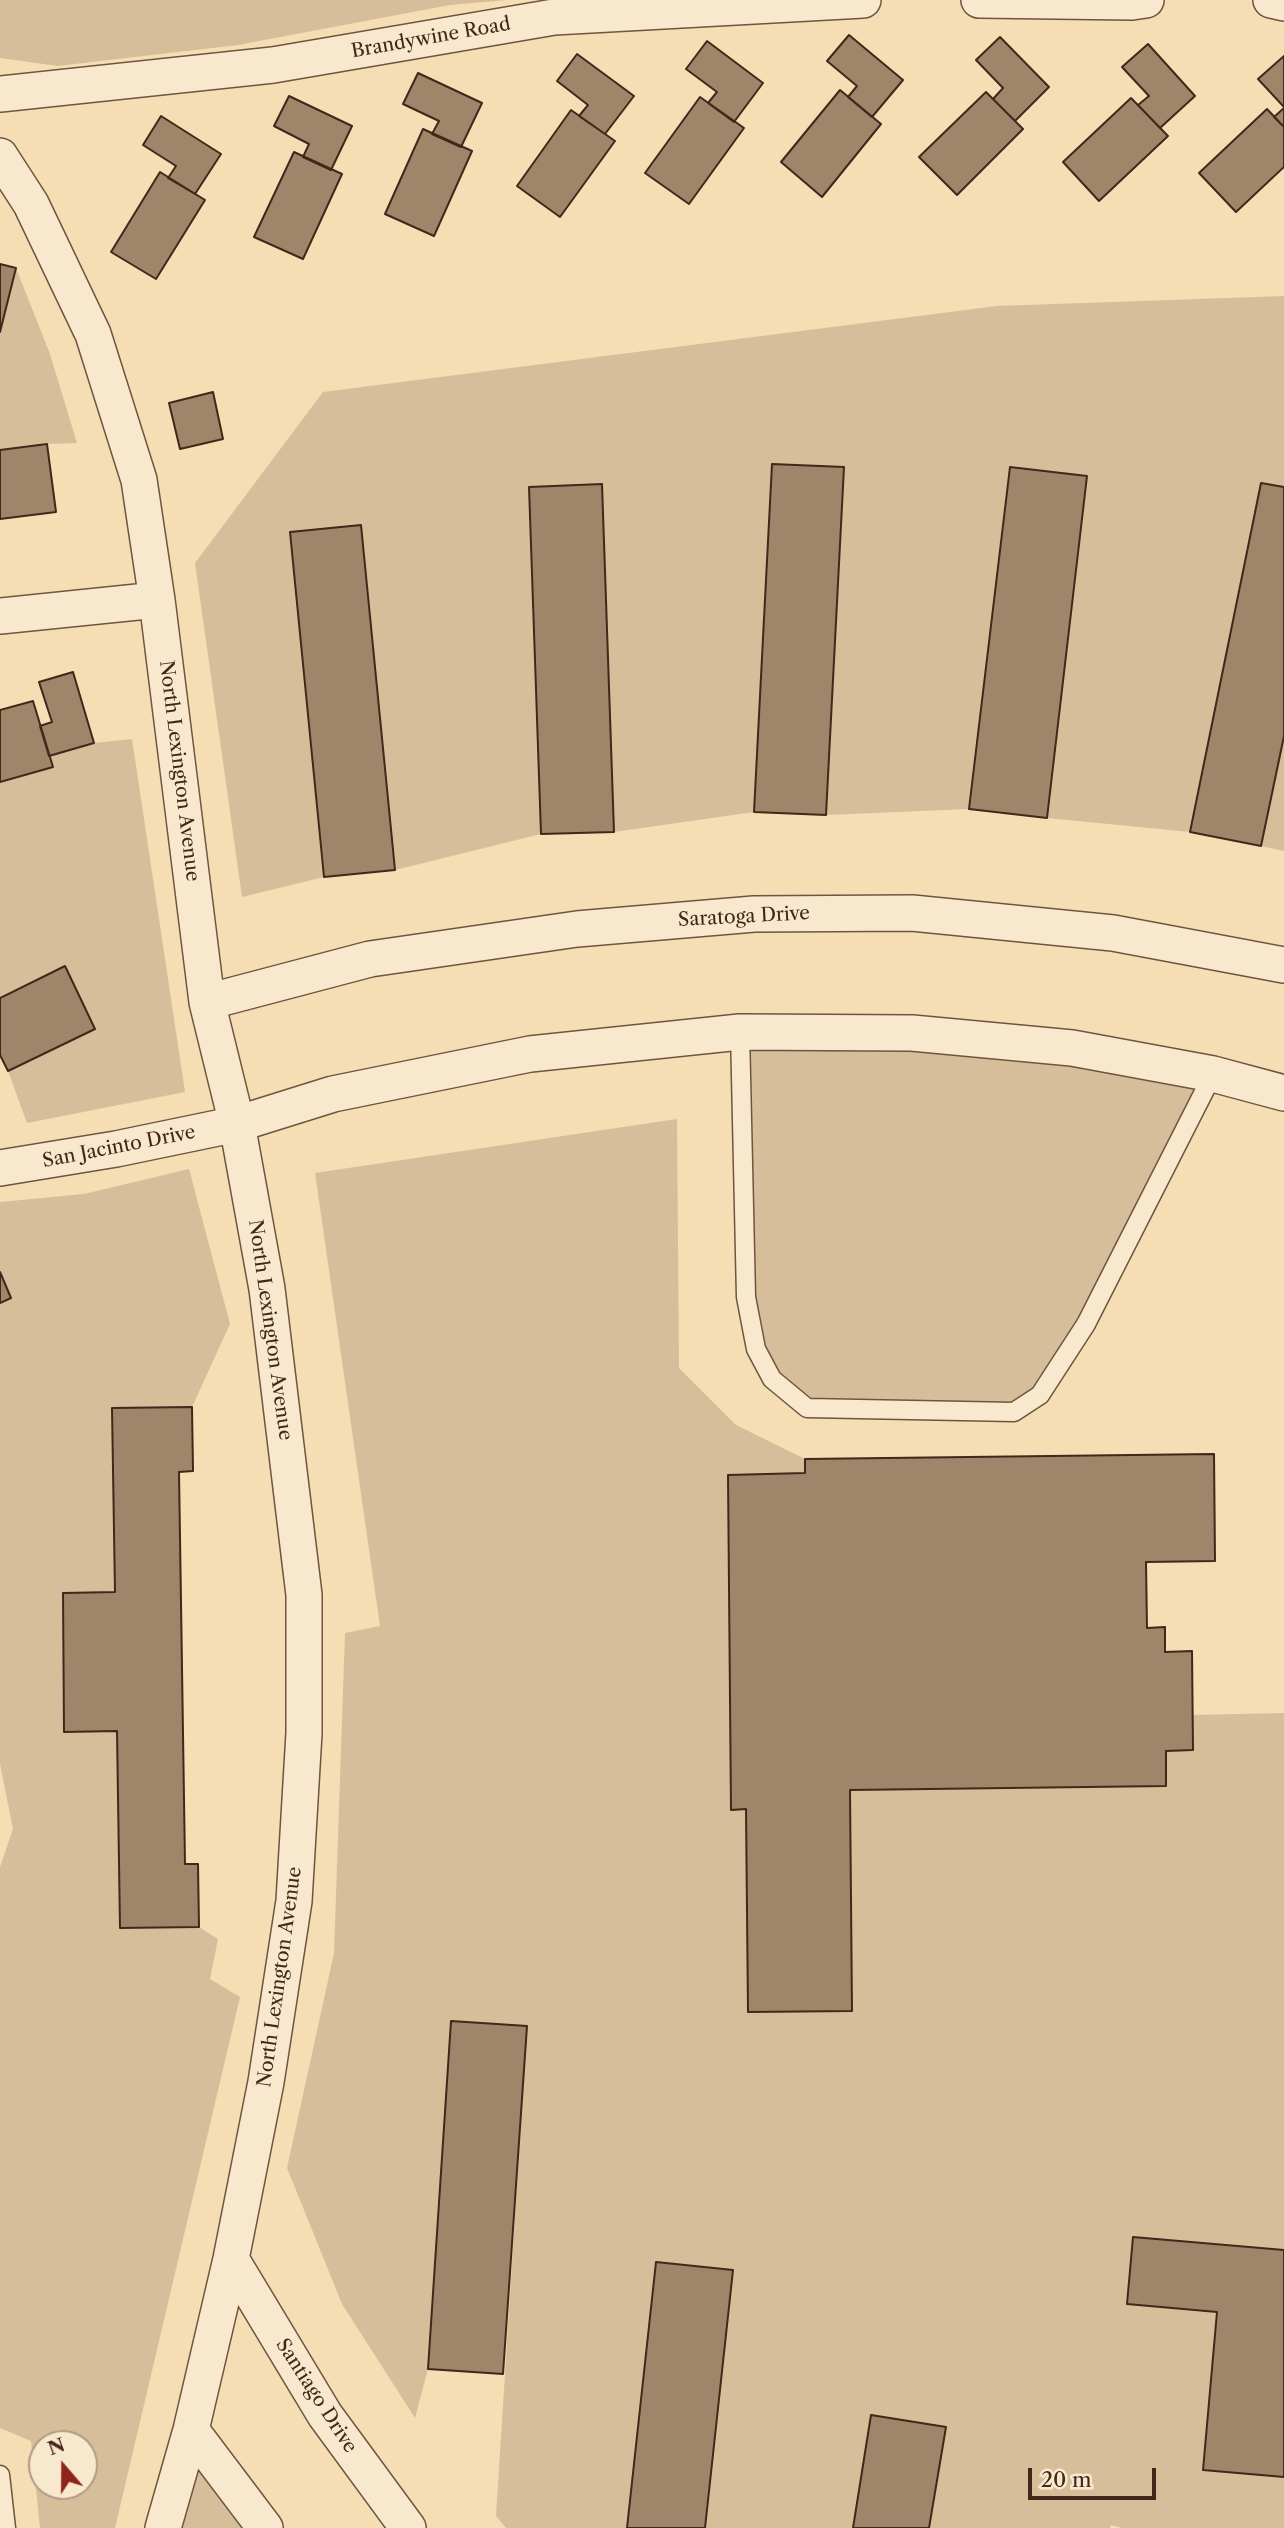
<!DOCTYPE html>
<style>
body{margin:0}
#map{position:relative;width:1284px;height:2528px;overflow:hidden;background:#f5ddb4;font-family:"Libre Caslon Text",serif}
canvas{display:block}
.north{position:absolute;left:28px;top:2430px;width:70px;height:70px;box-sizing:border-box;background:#f8e9ce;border:2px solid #af9b86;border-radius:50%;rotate:340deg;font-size:19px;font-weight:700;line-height:28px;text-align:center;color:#42271a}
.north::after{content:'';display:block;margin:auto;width:24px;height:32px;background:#8f2418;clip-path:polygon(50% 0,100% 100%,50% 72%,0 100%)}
.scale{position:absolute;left:1028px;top:2468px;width:128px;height:32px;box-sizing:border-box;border:4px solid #42271a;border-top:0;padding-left:9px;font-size:21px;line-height:24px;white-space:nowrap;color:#42271a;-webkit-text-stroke:5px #f8e9ce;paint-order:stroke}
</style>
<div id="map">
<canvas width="1284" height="2528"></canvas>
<div class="north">N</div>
<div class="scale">20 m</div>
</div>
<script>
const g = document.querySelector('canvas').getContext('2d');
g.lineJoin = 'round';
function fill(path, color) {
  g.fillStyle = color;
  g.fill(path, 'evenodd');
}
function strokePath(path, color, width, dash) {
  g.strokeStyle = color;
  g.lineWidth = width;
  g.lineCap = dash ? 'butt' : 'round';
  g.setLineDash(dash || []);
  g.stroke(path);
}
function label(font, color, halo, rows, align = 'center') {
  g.font = font + ' "Libre Caslon Text",serif';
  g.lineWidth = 6;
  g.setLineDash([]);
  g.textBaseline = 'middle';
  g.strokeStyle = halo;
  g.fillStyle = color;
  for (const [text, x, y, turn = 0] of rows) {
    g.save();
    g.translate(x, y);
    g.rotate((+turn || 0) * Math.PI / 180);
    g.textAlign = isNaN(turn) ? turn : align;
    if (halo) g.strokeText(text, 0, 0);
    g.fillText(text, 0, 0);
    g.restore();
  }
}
const green = new Path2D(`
 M0 0H507L450 5 238 45 58 66 0 58Z
 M16 268 50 354 77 443 47 444 0 450V332Z
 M1284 296V487L1261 483 1190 832 1047 818 1087 476 1010 467 969 809 826 815 844 468 772 464 754 812 614 832 602 485 529 487 541 834 395 870 361 526 290 532 324 877 242 897 195 563 323 392 997 306Z
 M1284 736V851L1261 846Z
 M132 739 185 1092 27 1123 8 1071 65 967 0 998V782L52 767 49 756 94 743Z
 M740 1032 1213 1074 1040 1395 1014 1412 807 1408 756 1349Z
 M677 1119 679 1368 736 1425 805 1459V1473L728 1475 731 1809H746L748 2012 852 2011 850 1790 1166 1786V1751L1193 1750V1715L1284 1713V2250L1127 2304 1217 2312 1203 2470 1284 2477V2528H1121L1111 2525 1110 2528H929L946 2427 872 2415 853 2528H705L733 2271 657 2262 627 2528H506L496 2516 527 2026 451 2021 428 2369 415 2418 342 2304 287 2168 334 1953 345 1633 380 1626 315 1173Z
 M189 1169 230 1324 192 1407 112 1408 115 1592 63 1593 65 1731H117L120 1928 199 1927 218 1939 210 1979 240 1997 115 2528H40L31 2441 0 2428V1867L13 1829 0 1764V1202L84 1194ZM42 2444H84V2486H42Z
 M191 2430 265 2528H163Z`);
const building = new Path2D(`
 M849 35 903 80 872 117 848 97 857 86 827 61Z
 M1000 37 1049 87 1015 121 993 99 1003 88 976 60Z
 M707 41 763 83 734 122 708 103 717 92 686 69Z
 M1148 44 1195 96 1160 128 1138 105 1149 96 1122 67Z
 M577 54 634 96 605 134 579 116 588 105 557 81Z
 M1284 56V107L1258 79Z
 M418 73 482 103 461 147 432 134 439 121 403 104Z
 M840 90 881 124 822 197 781 162Z
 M986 92 1023 129 957 195 919 157Z
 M289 96 352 126 331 170 303 157 309 144 274 126Z
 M700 97 744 128 689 204 645 173Z
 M1131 98 1168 136 1099 201 1063 162Z
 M1284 108V127L1274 117Z
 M1267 109 1284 127V167L1236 212 1199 173Z
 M571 110 615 141 560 217 517 186Z
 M161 116 221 154 195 194 168 178 176 166 143 145Z
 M423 129 472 151 434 236 385 214Z
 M294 152 342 174 303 259 254 237Z
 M160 172 205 200 156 279 111 252Z
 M0 264 16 268 0 332Z
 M213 392 223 439 180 449 169 403Z
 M47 444 56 512 0 519V450Z
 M772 464 844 467 826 815 754 812Z
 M1010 467 1087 476 1047 818 969 809Z
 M1261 483 1284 487V736L1261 846 1190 832Z
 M602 484 614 832 541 834 529 487Z
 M361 525 395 870 324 877 290 532Z
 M73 672 94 743 49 756 40 726 52 722 39 682Z
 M33 701 53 767 0 782V710Z
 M65 966 95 1029 8 1071 0 1055V998Z
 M0 1272 11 1298 0 1303Z
 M192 1407 193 1471 179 1472 185 1864H198L199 1927 120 1928 117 1731 64 1732 63 1593 115 1592 112 1408Z
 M1214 1454 1215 1561 1146 1562 1147 1628 1165 1627V1652L1192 1651 1193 1750 1166 1751V1786L850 1790 852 2011 748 2012 746 1809 731 1810 728 1475 805 1473V1459Z
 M451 2021 527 2026 503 2374 428 2369Z
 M1133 2237 1284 2250V2477L1203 2470 1217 2312 1127 2304Z
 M656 2262 733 2270 705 2528H627Z
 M871 2415 946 2427 929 2528H853Z`);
const lane = new Path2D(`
 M740 1032 746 1297 756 1349 772 1379 807 1408 1014 1412 1040 1395 1086 1324 1213 1074
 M0 2475 6 2528`);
const street = new Path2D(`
 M979 0 1132 2 1146 0
 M1271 0 1284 3
 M0 94 273 65 554 17 863 0
 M0 156 31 204 93 334 139 480 157 600 207 1002 237 1124 267 1289 304 1595V1733L294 1901 266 2082 231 2259 191 2430 163 2528
 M0 616 157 600
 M207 1002 370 959 577 929 754 914 912 913 1113 933 1284 965
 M0 1168 116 1149 237 1124 333 1094 530 1054 740 1032 912 1033 1072 1048 1213 1074 1284 1093
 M231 2259 325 2415 408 2528
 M191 2430 265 2528`);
const streetNames = [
 ["Brandywine Road",431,38,-10],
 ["North Lexington Avenue",179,771,83],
 ["Saratoga Drive",744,917,-3],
 ["San Jacinto Drive",119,1147,-11],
 ["North Lexington Avenue",270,1330,82],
 ["North Lexington Avenue",280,1977,-82],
 ["Santiago Drive",316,2396,57]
];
fill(green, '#d7be9a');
fill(building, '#9f866a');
strokePath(building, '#42271a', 2);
strokePath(lane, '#6f5440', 21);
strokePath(street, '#6f5440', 38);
strokePath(lane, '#f8e9ce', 18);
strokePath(street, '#f8e9ce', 35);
label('19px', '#42271a', '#f8e9ce', streetNames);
</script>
